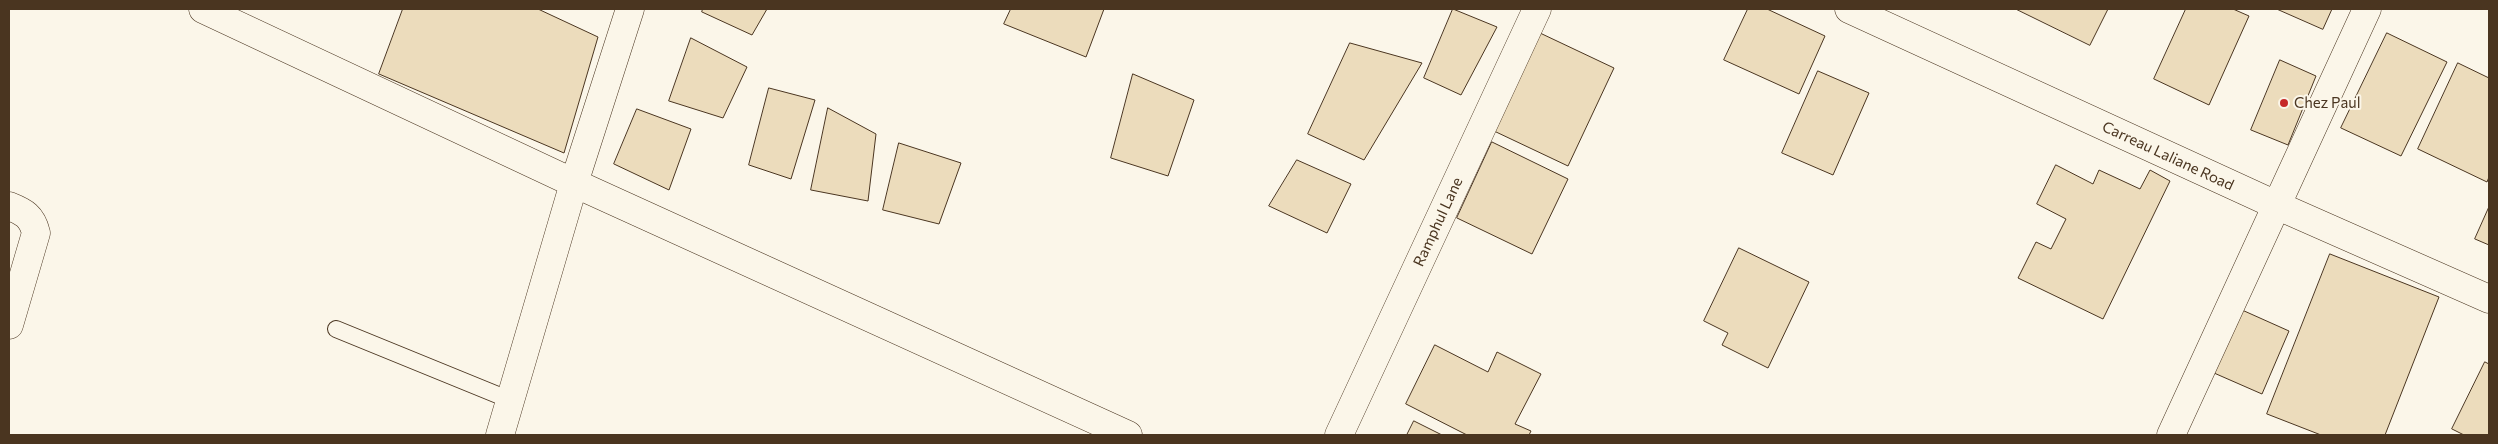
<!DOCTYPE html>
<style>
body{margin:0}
#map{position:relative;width:2498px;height:444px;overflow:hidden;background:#fbf6e9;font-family:Commissioner,sans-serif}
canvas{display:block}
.frame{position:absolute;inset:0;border:10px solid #4a3520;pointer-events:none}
</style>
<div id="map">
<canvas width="2498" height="444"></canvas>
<div class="frame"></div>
</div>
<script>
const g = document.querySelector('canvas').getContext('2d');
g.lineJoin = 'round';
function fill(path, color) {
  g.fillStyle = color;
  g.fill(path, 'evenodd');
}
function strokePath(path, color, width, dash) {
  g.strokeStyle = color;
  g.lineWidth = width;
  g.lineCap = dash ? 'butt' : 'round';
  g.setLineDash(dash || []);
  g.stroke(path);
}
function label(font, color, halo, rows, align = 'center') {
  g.font = font + ' Commissioner,sans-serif';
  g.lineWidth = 4;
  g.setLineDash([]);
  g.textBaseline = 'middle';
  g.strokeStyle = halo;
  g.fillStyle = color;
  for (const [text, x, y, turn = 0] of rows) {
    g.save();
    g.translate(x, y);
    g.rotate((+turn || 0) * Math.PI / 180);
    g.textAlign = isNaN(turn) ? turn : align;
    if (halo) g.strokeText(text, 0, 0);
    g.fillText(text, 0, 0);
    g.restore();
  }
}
const building = new Path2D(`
 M403 9H538L598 37 564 153 379 74Z
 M703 9H767L752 35 702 12Z
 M1011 9H1104L1086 57 1004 24Z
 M1453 9 1497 27 1461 95 1424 78Z
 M1748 9H1767L1825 36 1799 94 1724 60Z
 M2016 9H2108L2090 45Z
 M2186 9H2233L2249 16 2209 105 2154 79Z
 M2277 9H2332L2323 29Z
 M1540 33 1614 68 1568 166 1494 131Z
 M2387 33 2447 62 2401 156 2341 128Z
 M691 38 747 67 723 118 669 101Z
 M1350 43 1422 63 1364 160 1308 134Z
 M2280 60 2316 76 2288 145 2251 130Z
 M2458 63 2489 78V177L2487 182 2418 149Z
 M1818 71 1869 93 1833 175 1782 153Z
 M1133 74 1194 100 1168 176 1111 158Z
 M769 88 815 100 791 179 749 165Z
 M828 108 876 134 868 201 811 190Z
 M637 109 691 129 669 190 614 164Z
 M1492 142 1568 179 1532 254 1457 218Z
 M899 143 961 163 939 224 883 210Z
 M1297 160 1351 184 1327 233 1269 206Z
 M2056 165 2093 184 2099 170 2140 189 2150 170 2170 181 2103 319 2018 278 2036 242 2051 249 2066 219 2037 204Z
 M2489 207V245L2475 239Z
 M1739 248 1809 282 1768 368 1722 345 1728 333 1704 321Z
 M2330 254 2439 297 2385 435H2321L2267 414Z
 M2242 310 2289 331 2262 394 2214 373Z
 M1435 345 1488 372 1497 352 1541 374 1515 424 1531 431 1529 435H1467L1406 404Z
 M2485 362 2489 364V435H2464L2452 429Z
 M1414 421 1442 435H1407Z`);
const service = new Path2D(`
 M336 329 510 400`);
const minor = new Path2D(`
 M203 9 574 183 1128 435
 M1849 9 2276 205 2489 299
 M9 206C24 212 32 216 36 233L9 325
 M500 435 574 183 630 9
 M1339 435 1537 9
 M2171 435 2367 9`);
const markers = [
 [2284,103,5,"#c62828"]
];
const poiNames = [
 ["Chez Paul",2294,103]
];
const streetNames = [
 ["Carreau Laliane Road",2168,156,25],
 ["Ramphul Lane",1438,222,-65]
];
fill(building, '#ecdcbc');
strokePath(building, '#4a3520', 1);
strokePath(service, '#4a3520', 18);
strokePath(minor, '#4a3520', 29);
strokePath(service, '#fbf6e9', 16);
strokePath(minor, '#fbf6e9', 28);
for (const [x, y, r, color] of markers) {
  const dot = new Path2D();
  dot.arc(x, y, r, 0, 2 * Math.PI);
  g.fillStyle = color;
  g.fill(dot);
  strokePath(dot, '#fbf6e9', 2);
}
label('15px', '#4a3520', '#fbf6e9', poiNames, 'left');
label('15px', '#4a3520', '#fbf6e9', streetNames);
</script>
